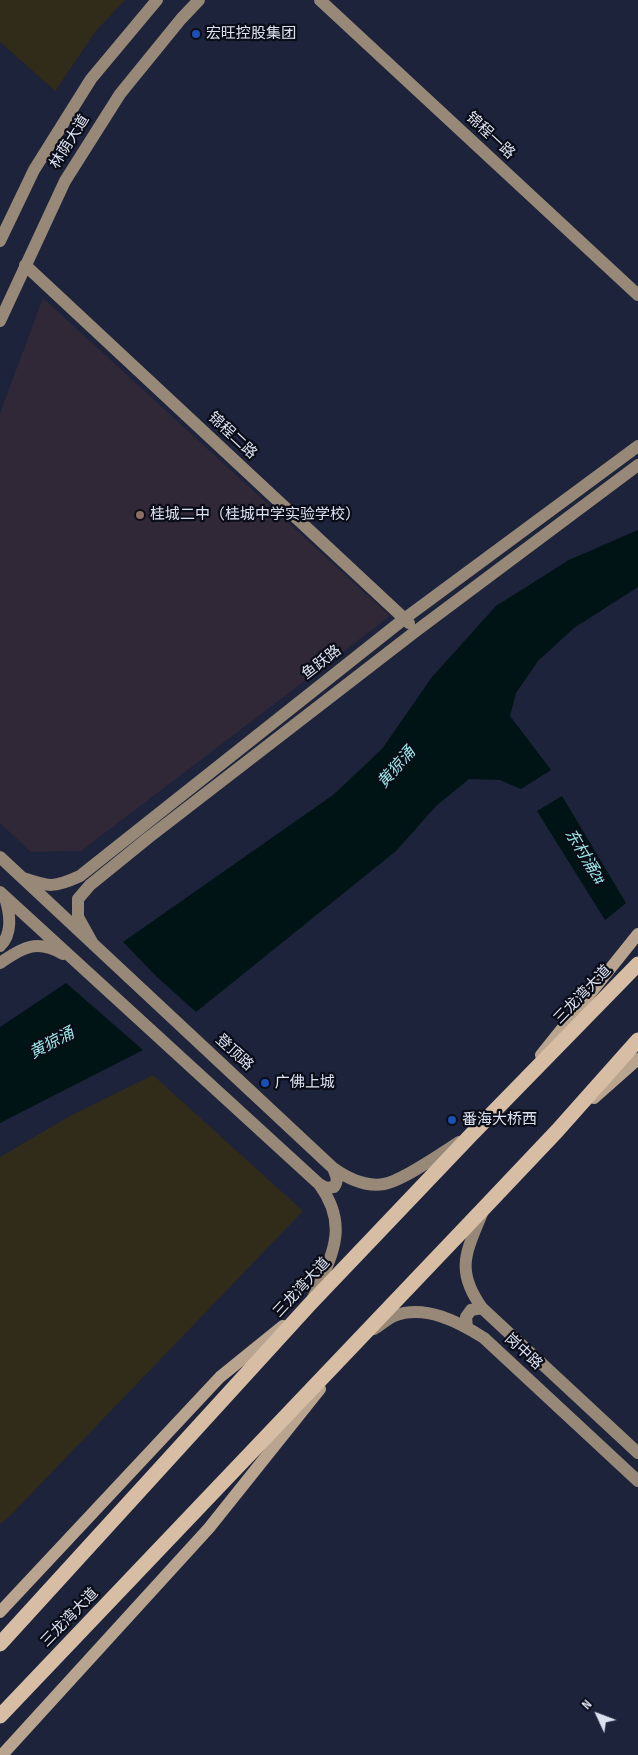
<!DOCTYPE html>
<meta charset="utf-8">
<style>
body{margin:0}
#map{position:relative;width:638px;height:1755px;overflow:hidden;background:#1c233a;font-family:"Sofia Sans Condensed",sans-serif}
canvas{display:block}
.north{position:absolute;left:573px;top:1690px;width:50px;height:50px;-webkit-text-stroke:4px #0a0d17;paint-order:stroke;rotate:313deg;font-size:14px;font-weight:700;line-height:20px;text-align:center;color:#dce1f1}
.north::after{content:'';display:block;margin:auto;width:18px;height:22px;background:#dce1f1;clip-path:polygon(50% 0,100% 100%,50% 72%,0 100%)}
</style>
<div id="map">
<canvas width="638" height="1755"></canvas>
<div class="north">N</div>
</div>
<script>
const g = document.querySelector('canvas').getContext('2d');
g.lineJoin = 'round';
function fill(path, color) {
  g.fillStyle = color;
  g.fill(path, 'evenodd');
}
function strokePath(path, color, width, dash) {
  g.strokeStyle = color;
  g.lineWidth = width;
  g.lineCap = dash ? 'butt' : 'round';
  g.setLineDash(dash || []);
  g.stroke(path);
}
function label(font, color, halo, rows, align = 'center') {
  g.font = font + ' "Sofia Sans Condensed","Noto Sans SC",sans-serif';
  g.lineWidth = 4.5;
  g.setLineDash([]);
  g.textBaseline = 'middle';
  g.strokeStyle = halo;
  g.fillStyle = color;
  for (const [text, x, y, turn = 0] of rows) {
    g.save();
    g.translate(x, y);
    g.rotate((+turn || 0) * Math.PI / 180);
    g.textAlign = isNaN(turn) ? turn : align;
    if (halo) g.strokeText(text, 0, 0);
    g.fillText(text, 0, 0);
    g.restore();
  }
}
const commercial = new Path2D(`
 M0 0H125L96 31 55 91 0 42Z
 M153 1075 303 1211 8 1518 0 1524V1157L70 1116Z`);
const education = new Path2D(`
 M43 298 390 616 81 851 31 852 0 823V413Z`);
const water = new Path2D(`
 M638 530V587L574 628 538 661 516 693 510 716 551 770 521 789 500 780 469 779 436 806 396 851 196 1012 157 977 123 942 333 795 382 749 432 677 496 606 569 560Z
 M562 796 626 903 605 920 537 811Z
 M66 983 143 1050 0 1123V1027Z`);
const secondary = new Path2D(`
 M320 0 638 295
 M0 241 34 170 91 79 157 0
 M25 265 409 623
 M0 321 65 181 120 94 181 19 199 0
 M0 857 333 1168C347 1178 366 1187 384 1184 402 1181 442 1153 459 1142
 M23 878C49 887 54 888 80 876L404 619 638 446
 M0 892 319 1184C350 1226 332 1255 313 1298
 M93 944 78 917V899L90 885 148 838 416 631 638 465
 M0 946C13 934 10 913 5 898
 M0 963C23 947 37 939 63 954
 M319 1184 326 1188 334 1187C339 1180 336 1176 333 1168
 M483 1211C467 1251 454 1269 482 1308L638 1453
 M467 1327 466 1317 471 1310 482 1308
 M374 1329C381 1325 387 1319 394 1316 425 1304 459 1322 484 1338L638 1481`);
const primary = new Path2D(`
 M541 1055 638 934
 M594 1098 638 1059
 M0 1612 220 1377 283 1326
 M2 1755 209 1528 320 1389`);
const highway = new Path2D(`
 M0 1644 310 1304 470 1136 638 964
 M0 1716 485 1207 557 1131 638 1040`);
const markers = [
 [196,34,5,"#1a4fb4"],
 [140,515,5,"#8d6e63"],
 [265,1083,5,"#1a4fb4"],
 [452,1120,5,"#1a4fb4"]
];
const poiNames = [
 ["宏旺控股集团",206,34],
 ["桂城二中（桂城中学实验学校）",150,515],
 ["广佛上城",275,1083],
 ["番海大桥西",462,1120]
];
const streetNames = [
 ["锦程一路",490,136,43],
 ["林荫大道",70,142,-58],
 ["锦程二路",232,436,43],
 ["鱼跃路",322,663,-38],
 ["三龙湾大道",583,995,-46],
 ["登顶路",234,1053,43],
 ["三龙湾大道",302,1288,-47],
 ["岗中路",523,1352,43],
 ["三龙湾大道",70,1618,-46]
];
const waterNames = [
 ["黄猄涌",397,768,-49],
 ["东村涌2#",584,857,59],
 ["黄猄涌",52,1044,-28]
];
fill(commercial, '#312b1a');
fill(education, '#302737');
fill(water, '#001415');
strokePath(secondary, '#988878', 12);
strokePath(primary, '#b8a48f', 12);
strokePath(highway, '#d6bda3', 15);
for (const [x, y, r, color] of markers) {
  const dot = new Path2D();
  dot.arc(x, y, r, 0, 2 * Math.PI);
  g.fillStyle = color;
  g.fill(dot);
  strokePath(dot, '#0a0d17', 2);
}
label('15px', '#dce1f1', '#0a0d17', poiNames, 'left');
label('15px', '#dce1f1', '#0a0d17', streetNames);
label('italic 16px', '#9de6e7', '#0a0d17', waterNames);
</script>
